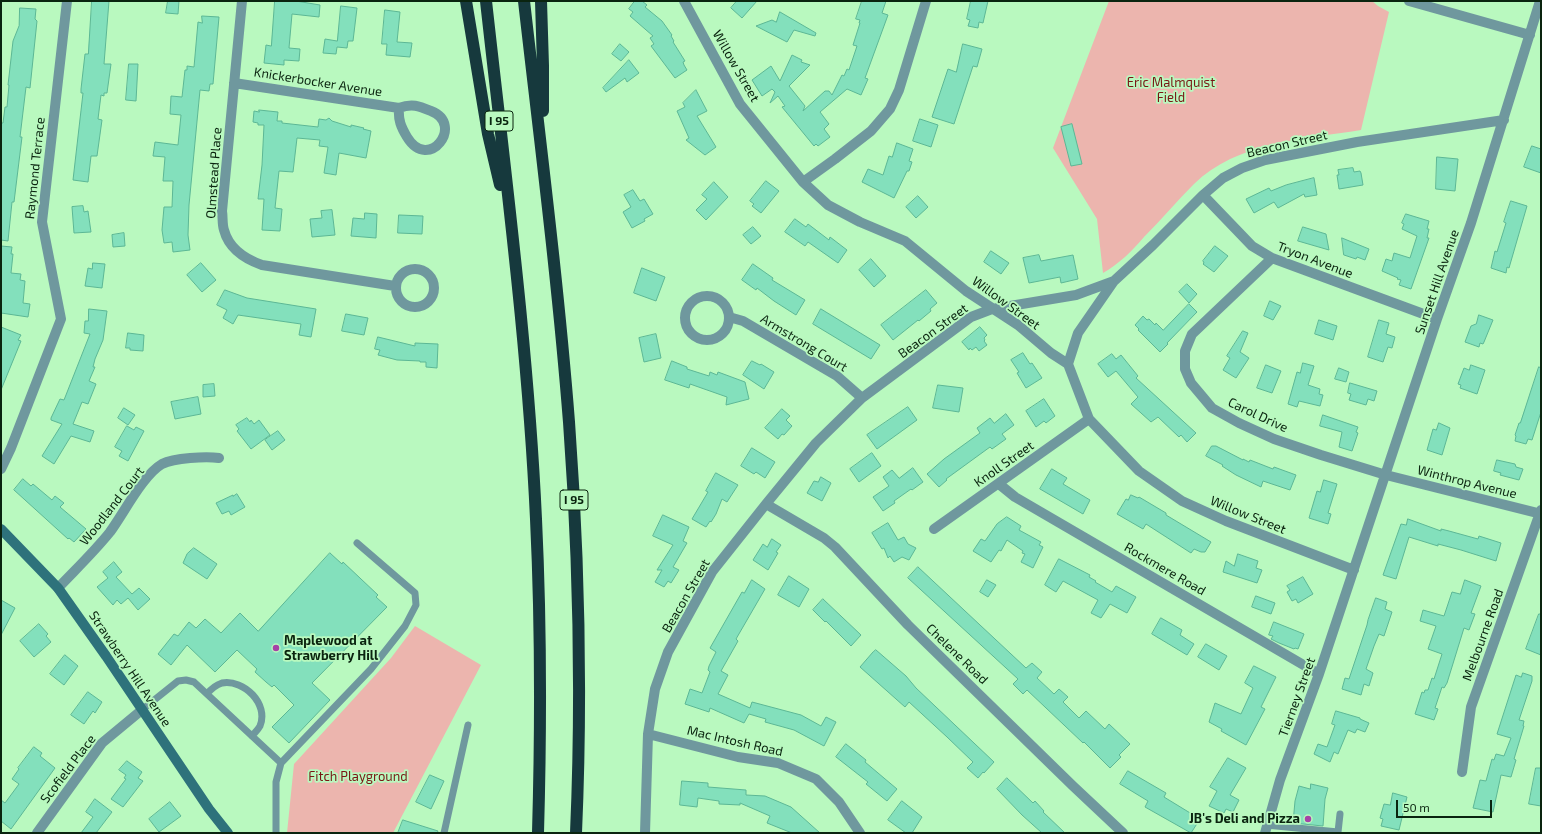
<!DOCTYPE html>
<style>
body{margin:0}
#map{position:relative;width:1542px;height:834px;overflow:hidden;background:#b9f9bf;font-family:"Exo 2",sans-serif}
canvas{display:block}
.frame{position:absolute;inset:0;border:2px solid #0a240f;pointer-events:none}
.scale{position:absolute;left:1396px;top:800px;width:96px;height:18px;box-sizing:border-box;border:2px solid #0a240f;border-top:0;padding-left:5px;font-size:12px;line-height:14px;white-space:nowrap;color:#0a240f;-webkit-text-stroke:3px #b9f9bf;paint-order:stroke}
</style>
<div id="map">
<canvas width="1542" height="834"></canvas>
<div class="frame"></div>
<div class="scale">50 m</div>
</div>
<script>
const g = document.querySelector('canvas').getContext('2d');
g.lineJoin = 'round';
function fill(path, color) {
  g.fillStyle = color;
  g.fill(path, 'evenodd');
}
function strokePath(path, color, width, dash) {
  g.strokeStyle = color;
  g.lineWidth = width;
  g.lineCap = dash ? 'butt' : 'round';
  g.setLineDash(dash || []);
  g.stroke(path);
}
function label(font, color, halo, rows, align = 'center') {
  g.font = font + ' "Exo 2",sans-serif';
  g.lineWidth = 3.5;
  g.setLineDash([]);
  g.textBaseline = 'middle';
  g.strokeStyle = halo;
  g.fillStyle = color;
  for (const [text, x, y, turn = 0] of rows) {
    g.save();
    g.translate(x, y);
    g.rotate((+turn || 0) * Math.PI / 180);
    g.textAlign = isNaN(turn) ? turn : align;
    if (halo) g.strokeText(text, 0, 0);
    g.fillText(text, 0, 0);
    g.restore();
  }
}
const green = new Path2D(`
 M1109 1H1372L1378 6 1389 12 1361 130C1304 139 1237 142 1194 184 1177 201 1161 220 1144 237 1132 251 1119 264 1103 273L1097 219 1053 148Z
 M415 626 481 665 393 833H287L294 764 391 658Z`);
const building = new Path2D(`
 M92 1H109L104 64H111L107 93H104V96L101 95 98 119 102 120 97 156H91L88 182 73 180 83 93H81V89L85 54H88Z
 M168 1H179L178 14 166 13Z
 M275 1H296L320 5 319 17 292 14 289 48 300 49 299 61 284 60V65L264 63 266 45 271 46Z
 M635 1H642L647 5 645 7 662 21 672 35 671 36 674 41 673 42 685 61 683 62 684 65 687 70 675 78 651 46 654 44 650 38 653 36 630 16 633 12 629 9Z
 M737 1H757L742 18 731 8Z
 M862 1H886L882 13 888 15 865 78 868 79 861 95 847 89 820 112 829 124 824 129 830 137 818 146 816 144 814 146 782 107 785 106 778 96 770 103 775 92 772 89 762 96 752 80 771 66 780 81 792 55 802 60 801 62 810 65 789 86 805 106 803 111 825 91H829L832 95 842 75 844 76 847 69 849 70 857 46 853 45 860 23H859L860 20 856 19Z
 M971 1H988L983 23 979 22 978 28 968 26 970 20 967 19Z
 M341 6 357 8 353 41H348L347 48 337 47 336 54 323 53 325 39 337 41Z
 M20 8 36 9 35 19 37 21 30 88 26 87 20 137H22L14 202H12L8 241 1 240V123H3L5 107H7L9 85H8L13 41 19 26Z
 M385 10 400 12 397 42 412 43 410 57 386 55 387 44H382Z
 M780 12 816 33 815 36 794 30 787 42 756 26 772 20 776 22Z
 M202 16 219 17 213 84H210L209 91 200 90 189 205 188 235 190 250 173 252 172 242 164 243 162 230 164 207H172L173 181H163L165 157 153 156 155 142 178 145 181 115 170 114 171 96 182 97 185 70H187V66L194 67 198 22 202 23Z
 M620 44 629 52 621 61 612 54Z
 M963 44 982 49 977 67 973 66 954 124 932 117 948 69 956 72Z
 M629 60 639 73 627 82 625 78 606 92 603 88Z
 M129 64H138L136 101 126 100Z
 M696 90 707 111 697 116 716 147 705 155 686 140 689 138 677 111 685 107 683 103Z
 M259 110 278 112 277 121H282V123L318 127 319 119 326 120 329 118 332 121 351 127V125L364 128 363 129 371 131 366 158 339 153 336 175 324 173 328 147 319 146 320 140 297 138 293 172 279 171 275 208 282 209 280 231 262 230 264 199H258L262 165 264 125H258V123L253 122 254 111 259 112Z
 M920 119 938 125 931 147 913 141Z
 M1072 124 1082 164 1071 166 1061 127Z
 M897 143 913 149 909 161 912 162 909 171H907L894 198 862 182 868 169 883 175 889 156 892 157Z
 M1532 146 1541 149V173L1524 167Z
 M1437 157 1458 159 1455 191 1436 189Z
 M1353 168 1354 172 1360 171 1361 173 1363 185 1339 189 1337 175H1339L1338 170Z
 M1314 178 1317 195 1305 197 1304 194 1278 208 1274 202 1254 213 1246 199 1269 188 1271 191 1286 185Z
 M766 181 779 191 761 213 752 206 754 204 750 201Z
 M714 182 728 197 706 220 696 210 707 199 702 195Z
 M633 190 640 201 644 199 653 214 644 219 645 221 632 228 623 212 631 207 624 195Z
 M918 196 928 207 916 218 906 207Z
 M1511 201 1527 206 1509 268 1507 267 1506 273 1491 268 1495 251 1497 252 1506 223 1504 222Z
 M83 206 84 212 88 211 91 232 74 233 72 207Z
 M332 210 335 235 312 237 310 219 322 218 321 211Z
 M365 213 377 214 376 238 351 236 353 218 364 219Z
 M1406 214 1429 221 1427 229H1429L1427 238H1429L1411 289 1399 285 1401 280 1397 279 1398 278 1382 271 1386 259 1392 261 1394 253 1410 258 1417 236 1402 229 1404 224 1402 223Z
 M399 215 423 216 422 234 398 233Z
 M795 219 806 227 808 224 829 240 830 237 847 250 838 263 808 242 805 246 785 232Z
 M753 227 761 236 751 244 743 235Z
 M1303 227 1326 234 1329 250 1298 241Z
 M124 233 125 246 113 247 112 235Z
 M1342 238 1369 249 1365 260 1357 257 1356 259 1344 255Z
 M1 246 12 247 11 254H13L11 273 21 274 20 280 25 281 23 303 30 304 28 317 1 313Z
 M1215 246 1228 256 1214 272 1203 264 1204 263 1203 261Z
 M991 251 1009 263 1001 274 984 262Z
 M1039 255 1041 261 1073 255 1078 279 1061 283 1060 277 1029 283 1023 258Z
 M871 259 886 276 874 287 859 270Z
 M93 263 105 264 102 288 85 286 88 268 92 269Z
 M201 263 216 280 202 292 187 275Z
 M753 264 773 278 772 280 805 300 796 315 774 301 757 288 756 290 742 280Z
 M642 268 665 277 656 301 634 293Z
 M1187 284 1197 294 1189 303 1179 292Z
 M225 290 247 298 316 309 311 337 299 335 301 324 238 315 233 324 223 318 227 310 217 305Z
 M926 290 937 303 930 309 931 311 919 321 918 320 893 340 881 325Z
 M1270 301 1281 306 1273 320 1264 316Z
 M1189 304 1197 312 1167 343 1168 344 1160 352 1138 330 1139 329 1135 325 1143 316 1147 320 1149 319 1155 325 1156 323 1163 330Z
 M89 309 107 311 103 340 95 359 93 367H95L89 381 96 384 88 404 82 402 73 424 94 431 90 442 71 436 54 464 42 456 62 424 51 420V418L60 399 64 400 90 334 84 333 85 321H88Z
 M821 309 880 345 871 359 813 324Z
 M346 314 368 318 364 335 342 331Z
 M1479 315 1493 320 1484 342 1483 344 1480 343 1479 347 1465 342 1471 326 1476 324Z
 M1319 320 1337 326 1333 340 1315 334Z
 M1379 320 1389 323 1386 334 1395 337 1392 348 1388 347 1383 362 1368 357Z
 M1 327 21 335 18 340 21 341 1 390Z
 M980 327 987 335 984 338 985 340 984 341 987 345 979 351 976 347 972 350 970 348 969 350 962 342Z
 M1243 331 1248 333 1240 352 1249 358 1236 378 1223 370 1230 358 1227 356Z
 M128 333 144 335 143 351 130 350V348H126Z
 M656 334 661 358 644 362 639 338Z
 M378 337 415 346V343L438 344 437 368 426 367V362H420V361L397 360 378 355 380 350 375 349Z
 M1023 353 1030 364 1032 363 1042 378 1026 388 1017 373 1019 372 1011 360Z
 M1112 354 1116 359 1121 355 1138 376 1136 378 1196 433 1187 442 1181 435 1179 437 1158 417 1151 422 1131 404 1138 397 1116 371 1108 377 1098 364Z
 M672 361 687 367V369L709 376 710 372 717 375 718 372 745 382 749 399 726 405 727 397 690 384 689 388 665 380Z
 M752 361 760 365 761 364 774 372 764 389 743 375Z
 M1303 363 1314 366 1308 385 1320 389 1319 394 1323 395 1320 406 1299 401 1297 407 1288 404 1297 372 1300 373Z
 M1266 365 1281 371 1272 393 1257 388Z
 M1471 365 1485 370 1477 394 1460 388 1461 385 1458 384 1464 368 1469 370Z
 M1539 367 1541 368V412L1532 440 1528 439 1526 444 1515 441 1516 436 1515 435 1519 423H1520Z
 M1339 368 1349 372 1346 382 1335 379Z
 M1350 383 1377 391 1374 401 1368 399 1366 405 1349 400 1351 394 1348 393Z
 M214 384 215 396 203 397V385Z
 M938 385 963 388 959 412 933 408Z
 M198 397 201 414 175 419 171 402Z
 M1044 399 1055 416 1046 423 1044 421 1036 427 1026 411Z
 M908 407 917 420 877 449 867 435Z
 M124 408 135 415 128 425 118 418Z
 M782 409 790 416 786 420 792 426 784 435 782 434 778 439 765 428Z
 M1006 414 1014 425 1002 434 1006 439 992 449 990 447 946 479 947 480 939 487 927 474 944 459 980 433 977 428 990 418 994 423Z
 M1323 415 1358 427 1356 432 1358 433 1352 451 1339 447 1342 432 1320 426Z
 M247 418 250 422 251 420 254 424 259 420 270 435 251 449 237 431 239 429 236 425Z
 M1439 423 1450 428 1442 455 1427 450 1433 429 1436 430Z
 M127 426 134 430 136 427 144 431 128 461 119 456 122 451 115 447Z
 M278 431 285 440 272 450 265 440Z
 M1212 446H1216L1243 460V459L1249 462 1250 460 1273 469 1274 467 1296 475 1290 490 1263 481 1261 487 1236 475 1222 466 1223 465 1206 456Z
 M752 448 775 462 765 478 756 472 754 474 741 466Z
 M872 453 881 466 859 482 850 469Z
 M1497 460 1515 464 1516 467 1523 469 1519 480 1500 475 1501 473 1494 471Z
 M913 468 923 482 912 490 911 489 894 501 895 503 883 511 873 497 889 486 883 477 892 470 899 478Z
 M1052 469 1067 478 1063 484 1090 500 1083 514 1040 489Z
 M716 473 738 485 727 502 722 499 716 514 711 522 710 521 706 527 692 519 708 492 706 491Z
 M821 477 831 483 822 501 807 493 814 481 818 482Z
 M23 479 31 486 33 484 52 500 55 496 64 503 60 507 86 529 74 542 69 538 68 539 14 490Z
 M1324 480 1337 484 1328 513 1331 514 1328 524 1309 518 1317 491 1320 492Z
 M237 494 245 507 231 515 229 511 222 514 216 503 233 495V496Z
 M1131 495 1138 498 1139 497 1166 513V515L1211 542 1205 552H1201L1194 549 1191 553 1146 524 1143 529 1117 514 1126 499 1128 500Z
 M663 515 689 527 683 541 687 543 673 567 679 570 671 583 668 581 664 587 655 582 662 570H657L673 545 653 536Z
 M1007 517 1021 526 1019 530 1041 542 1039 545 1043 547 1033 568 1021 562 1025 554 1022 553 1023 551 1007 540 1001 551 999 550 991 562 973 551 981 539 985 541 997 524Z
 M1408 519 1441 531V529L1449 531 1478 539 1479 536 1501 543 1496 561 1461 550 1438 544V546L1409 537 1396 579 1383 575 1401 524 1406 525Z
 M888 523 898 540 904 537 908 544 916 548 909 560 902 557 894 562 890 556 888 558 884 548 882 549 872 533Z
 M772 539 781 545 776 552 778 553 768 570 753 560 763 544 767 547Z
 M194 548 217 564 207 579 183 563 187 554Z
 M330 553 342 564 343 562 378 595 376 597 387 607 312 683 330 700 289 743 272 727 294 705 274 685 272 687 266 682 255 672 257 669 237 650 215 672 187 645 171 665 158 654 174 634 178 636 189 622 196 628 205 619 221 633 240 613 258 631Z
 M1238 554 1258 561 1256 568 1262 570 1257 583 1223 572 1226 561 1234 566Z
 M1059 559 1090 575 1089 577 1096 581 1095 582 1112 592 1116 586 1136 597 1127 613 1110 604 1101 618 1091 613 1098 600 1063 581 1056 592 1045 585Z
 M114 562 122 572 116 577 132 594 139 588 150 599 138 610 128 598 121 604 117 600 113 605 97 587 108 578 103 572Z
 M918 567 1026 668 1032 663 1042 672 1037 678 1054 694 1059 689 1068 697 1063 702 1079 718 1086 711 1105 729 1109 724 1130 744 1119 755 1121 757 1110 768 1084 742 1083 743 1027 690 1023 694 1013 684 1018 679 908 578Z
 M789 576 809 589 799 607 778 595Z
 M1303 577 1313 594 1298 603 1296 599 1292 601 1287 592 1290 590 1287 586Z
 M752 580 765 589 736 639 738 641 721 671 728 675 718 694 750 708 752 702 801 715 821 726 826 717 836 722 824 746 794 730 765 722 766 719 749 714 744 723 710 708 709 712 685 704 690 689 702 693 710 672 708 670 709 666 716 652 710 648 742 592 744 593Z
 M987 580 996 585 988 597 980 592Z
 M1465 580 1481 586 1471 613 1475 614 1469 630 1464 628 1447 683 1444 688 1442 687 1435 708 1438 709 1434 720 1415 714 1422 692 1424 693 1425 690H1428L1432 678 1434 679 1442 654 1428 649 1436 626 1420 621 1423 610 1444 616 1452 592 1460 594Z
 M1256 596 1275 603 1271 614 1252 607Z
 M1376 598 1387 602 1385 609 1392 612 1384 636 1379 634 1374 646 1366 669 1373 673 1369 686 1364 684 1361 695 1342 689 1345 678 1349 679 1367 625 1368 620Z
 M823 599 861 635 851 646 826 621 825 622 813 610Z
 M1 600 15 608 1 635Z
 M1539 614H1541V655L1526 649Z
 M1161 618 1182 630 1180 635 1194 644 1187 655 1152 634Z
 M1274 622 1304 634 1298 649 1295 648 1294 649 1279 643 1271 639 1273 636 1269 635Z
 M39 624 48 634 46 636 51 642 34 657 20 641Z
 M1206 644 1227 656 1219 670 1198 657Z
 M876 650 906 676 916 688 994 762 984 773 983 772 978 778 967 768 973 762 947 737 909 702 905 707 860 667 873 652Z
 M65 655 78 666 64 685 50 674Z
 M1254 666 1276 677 1261 707 1265 709 1246 745 1221 731 1222 729 1209 722 1215 703 1241 714 1253 688 1245 683Z
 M1523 673 1532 676V681L1519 720 1524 721 1523 726H1524L1514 759 1516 760 1511 777 1501 775 1493 812 1473 808 1480 780 1486 781 1492 759 1494 760 1496 754 1504 756 1511 738 1497 734 1516 675 1521 677Z
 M88 692 102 702 95 713 93 711 84 724 71 715Z
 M1336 711 1360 718V719L1369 723 1365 732 1357 729 1355 733 1348 730 1338 754 1334 752 1330 762 1314 754 1318 744 1327 747 1335 725 1332 724Z
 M846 744 866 760 865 762 897 789 887 801 866 784 868 782 836 757Z
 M34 747 42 753 40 756 55 768 11 829 1 821V800L5 803 19 784 12 779 19 769 18 768Z
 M1228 758 1246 768 1230 795 1239 800 1233 812 1226 809 1224 813 1209 806 1217 791 1210 787Z
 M127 761 142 772 138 778 143 781 123 807 111 799 126 779 124 778 126 775 119 770Z
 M1536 768H1541V806L1529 804Z
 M1128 771 1166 793 1164 797 1200 819 1191 833 1145 807 1148 801 1120 784Z
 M430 775 444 781 431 809 416 802Z
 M1007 778 1033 803 1035 801 1044 811 1043 812 1065 833H1042L1022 815 997 789Z
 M682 781 708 783V787L746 790V795L765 796 791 807 820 833H792L767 823 770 816 740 803V805L719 804V801L698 798 697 807 680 805Z
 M1311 784 1328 788 1325 799 1323 826 1293 823 1295 801 1299 786 1310 789Z
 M1393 793 1407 797 1399 830 1381 826 1383 819 1380 818 1384 804 1390 805Z
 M95 799 112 812 96 833H81L93 817 86 812Z
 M902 801 922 817 912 833H906L888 820Z
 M170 802 181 816 159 832 149 819Z
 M403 820 438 831 437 833H398Z`);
const service = new Path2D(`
 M207 694C211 689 216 685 222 683 244 679 269 704 260 726 258 730 254 733 252 736
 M143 709 178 681 186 680 194 682 281 763
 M1266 825 1338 832 1340 814
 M276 833V782L281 763 371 669 405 626 416 605 415 593 357 543
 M444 833 468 725`);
const minor = new Path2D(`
 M242 1 222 211C223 217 222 224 224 230 229 249 245 259 262 265L395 286
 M684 1 740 104 803 182 828 205 860 222 905 241 966 291 1018 325 1051 353 1068 364 1089 419 1139 471 1182 501 1226 521 1354 570
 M1409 1 1530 35
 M234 83 399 108C412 103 419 106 431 111 465 124 429 173 407 137 401 127 398 120 399 108
 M803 182 835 159 871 131 890 109 899 90 926 1
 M1203 195 1252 246 1272 258 1437 319
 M1272 258 1192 334 1185 351V369L1191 383 1212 408 1239 423 1274 439 1321 455 1386 475 1541 514
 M396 288a19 19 0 1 1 38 0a19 19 0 1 1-38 0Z
 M685 318a22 22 0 1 1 44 0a22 22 0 1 1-44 0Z
 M729 317 743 321 837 376 862 398
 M1068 364 1078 333 1114 281
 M1 469 11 448 61 319 42 222 67 1
 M999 484 1015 497 1319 674
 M766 504 824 538 835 547 908 625 1073 786 1123 833
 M934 529 1089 419
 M58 588C76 569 94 552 110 532 124 513 143 475 162 464 174 458 206 456 219 458
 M648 734 738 757 778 763 816 779 839 802 860 833
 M1462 772 1471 707 1541 510
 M37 833 102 743 143 709
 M645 833 648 734 655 689 668 652 712 572 766 504 816 443 862 398 971 317 992 309 1076 295 1114 281 1153 245 1203 195 1223 178 1242 168 1265 160 1357 142 1504 120
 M1265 833 1280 780 1319 674 1437 319 1471 223 1540 1`);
const secondary = new Path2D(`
 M1 529 58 588 106 656 209 809 228 833`);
const motorway = new Path2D(`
 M466 1 488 134 500 185
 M486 1C505 173 528 346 536 519 541 623 541 728 538 833
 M524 1C540 141 558 282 569 422 579 559 582 696 576 833
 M541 1 543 66V111`);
const markers = [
 [276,648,4,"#a642a7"],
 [1308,819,4,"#a642a7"]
];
const shields = [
 [499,121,28],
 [574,500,28]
];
const shieldNames = [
 ["I 95",499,121],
 ["I 95",574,500]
];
const streetNames = [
 ["Willow Street",736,66,60],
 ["Knickerbocker Avenue",318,82,9],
 ["Beacon Street",1287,144,-13],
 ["Raymond Terrace",35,168,-84],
 ["Olmstead Place",214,173,-86],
 ["Tryon Avenue",1315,260,21],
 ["Sunset Hill Avenue",1437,282,-71],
 ["Willow Street",1006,303,36],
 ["Beacon Street",933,331,-36],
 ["Armstrong Court",804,343,31],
 ["Carol Drive",1258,415,25],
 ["Knoll Street",1004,464,-35],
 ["Winthrop Avenue",1467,482,14],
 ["Woodland Court",112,506,-52],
 ["Willow Street",1248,515,22],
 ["Rockmere Road",1165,569,30],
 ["Beacon Street",686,596,-60],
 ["Melbourne Road",1483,635,-70],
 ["Chelene Road",957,654,44],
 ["Strawberry Hill Avenue",130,669,56],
 ["Tierney Street",1297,697,-70],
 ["Mac Intosh Road",735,741,13],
 ["Scofield Place",68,769,-53]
];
const parkNames = [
 ["Eric Malmquist",1171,83],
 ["Field",1171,98],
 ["Fitch Playground",358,777]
];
const poiNames = [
 ["Maplewood at",284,641],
 ["Strawberry Hill",284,656],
 ["JB's Deli and Pizza",1300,819,"right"]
];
fill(green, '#ecb5ae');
fill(building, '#83e0bc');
strokePath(building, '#5cb795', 1);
strokePath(service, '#6f989e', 7);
strokePath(minor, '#6f989e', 10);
strokePath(secondary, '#2e727b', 10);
strokePath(motorway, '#16393d', 12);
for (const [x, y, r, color] of markers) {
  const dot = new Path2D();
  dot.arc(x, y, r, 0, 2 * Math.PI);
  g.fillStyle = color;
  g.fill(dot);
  strokePath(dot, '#b9f9bf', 1.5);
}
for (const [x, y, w] of shields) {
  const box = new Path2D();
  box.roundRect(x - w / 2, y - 10, w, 20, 3);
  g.fillStyle = '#b9f9bf';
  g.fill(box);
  strokePath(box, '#0a240f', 1);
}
label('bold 12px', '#0a240f', null, shieldNames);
label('13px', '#0a240f', '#b9f9bf', streetNames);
label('13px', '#781614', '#b9f9bf', parkNames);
label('bold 13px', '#0a240f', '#b9f9bf', poiNames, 'left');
</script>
